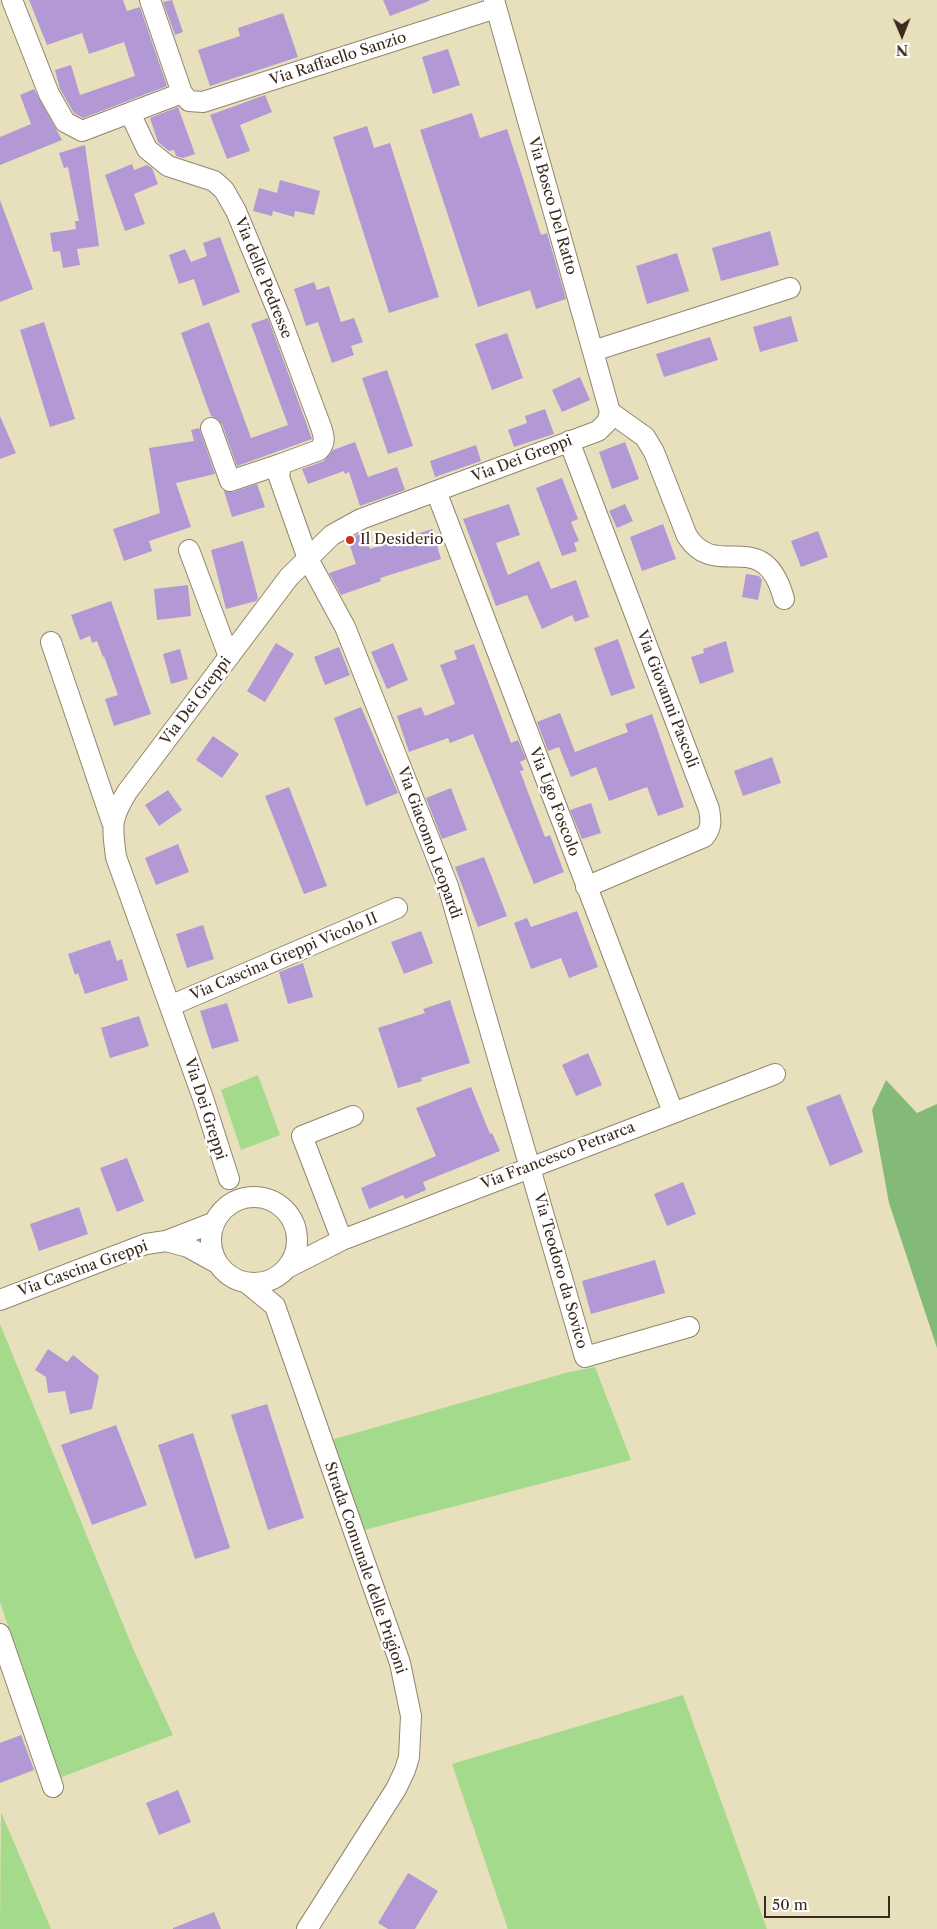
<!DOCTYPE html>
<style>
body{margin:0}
#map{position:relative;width:937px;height:1929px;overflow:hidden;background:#e8e0bc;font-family:"Libre Caslon Text",serif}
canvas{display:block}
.north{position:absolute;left:877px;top:10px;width:50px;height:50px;-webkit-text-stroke:4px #fff;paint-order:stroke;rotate:179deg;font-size:14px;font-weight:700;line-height:20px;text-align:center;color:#3b2a1e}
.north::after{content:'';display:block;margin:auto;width:18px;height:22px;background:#3b2a1e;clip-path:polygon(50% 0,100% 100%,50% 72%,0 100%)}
.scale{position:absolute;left:764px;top:1896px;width:126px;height:22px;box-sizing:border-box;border:2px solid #3b2a1e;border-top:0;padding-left:6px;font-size:15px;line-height:18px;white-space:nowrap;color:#3b2a1e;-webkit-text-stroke:4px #fff;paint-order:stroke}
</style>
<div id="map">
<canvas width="937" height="1929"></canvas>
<div class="north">N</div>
<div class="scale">50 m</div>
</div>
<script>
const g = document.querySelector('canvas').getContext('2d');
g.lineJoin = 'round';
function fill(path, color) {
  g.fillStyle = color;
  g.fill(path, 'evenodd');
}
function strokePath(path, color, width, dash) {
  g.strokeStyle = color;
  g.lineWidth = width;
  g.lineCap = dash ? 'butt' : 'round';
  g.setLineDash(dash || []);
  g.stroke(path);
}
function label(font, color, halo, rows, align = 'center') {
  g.font = font + ' "Libre Caslon Text",serif';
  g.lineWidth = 4.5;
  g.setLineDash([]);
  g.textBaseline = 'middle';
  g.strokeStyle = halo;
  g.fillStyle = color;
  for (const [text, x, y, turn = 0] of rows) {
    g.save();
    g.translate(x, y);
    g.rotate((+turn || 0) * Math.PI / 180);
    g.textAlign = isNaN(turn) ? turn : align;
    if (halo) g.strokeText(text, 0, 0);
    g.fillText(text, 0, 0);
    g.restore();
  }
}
const green = new Path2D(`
 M258 1075 280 1135 241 1150 221 1090Z
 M0 1324 134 1651 173 1735 59 1778 0 1602Z
 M595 1367 631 1460 364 1530 331 1440 569 1372Z
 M683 1695 767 1929H508L452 1764Z
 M1 1812 51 1929H0Z`);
const forest = new Path2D(`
 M886 1080 917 1113 937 1104V1348L889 1203 872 1110Z`);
const building = new Path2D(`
 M29 0H123L127 11 140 7 167 86 83 118 74 113 60 89 55 70 71 65 80 95 135 76 124 42 89 54 82 33 47 45Z
 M172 0 183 32 175 35 163 2Z
 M383 0H429V1L390 16Z
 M283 13 298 57 210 86 198 50 240 36 238 28Z
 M448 49 460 85 433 94 422 57Z
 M34 89 62 140 0 165V137L31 124 20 95Z
 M265 95 272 112 240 125 250 151 227 159 210 115Z
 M178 107 195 154 183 158 176 156 174 150 169 151 158 142 150 118Z
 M472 113 480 138 507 129 541 235 547 233 566 299 536 309 530 290 478 307 420 130Z
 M367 126 374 148 390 143 439 297 389 313 333 137Z
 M85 145 99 246 77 249 80 265 63 268 60 251 53 252 50 233 76 229 75 221H79L68 167 64 168 59 153Z
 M132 164 134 170 147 165 152 168 158 184 134 194 145 224 125 231 105 175Z
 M280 180 320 191 314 215 295 211 294 217 273 211 272 216 253 211 259 188 277 193Z
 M0 200 33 289 0 302Z
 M770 231 779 265 721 281 712 248Z
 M220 237 240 292 203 306 194 279 179 284 169 255 185 249 191 262 207 256 203 243Z
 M677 253 689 291 647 304 636 266Z
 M314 282 317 290 329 286 341 322 354 318 363 342 351 346 354 355 332 363 318 322 306 326 294 289Z
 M791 316 798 341 760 352 753 327Z
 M268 318 312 439 237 466 222 424 218 419 211 416 181 333 209 322 251 438 288 425 251 324Z
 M44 322 75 419 50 427 20 330Z
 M507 333 523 378 492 390 475 344Z
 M710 337 718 360 664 377 656 354Z
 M387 370 413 446 388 454 362 378Z
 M580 377 590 400 562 412 552 390Z
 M545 409 554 434 514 447 508 430 527 423 525 416Z
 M0 416 16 453 0 459Z
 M199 428 215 474 176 483 191 527 149 541 152 551 124 561 113 529 160 513 149 448 194 441 191 430Z
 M355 442 368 477 397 467 405 490 360 506 349 472 345 474 344 471 308 484 302 469 324 461 333 450Z
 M625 442 639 479 612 489 599 452Z
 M476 445 481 461 435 477 430 461Z
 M562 478 578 519 571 522 579 541 574 543 577 551 562 556 536 488Z
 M257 484 265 507 232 517 224 491 233 492Z
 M509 504 520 535 496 543 508 575 539 561 551 589 576 580 589 617 575 622 572 615 542 629 527 595 496 606 463 519Z
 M625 504 633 521 617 528 609 511Z
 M663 524 676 559 642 571 630 537Z
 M432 529 441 559 380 578 381 581 341 595 329 573 356 564 348 540 364 531 370 549Z
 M818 531 828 557 801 567 791 541Z
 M243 541 258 598 256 601 226 609 211 550Z
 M746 574 759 576 762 580 758 600 742 597Z
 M188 585 191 616 157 620 154 589Z
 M111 601 151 714 114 726 105 699 118 695 104 656 103 657 97 641 92 643 90 636 80 640 71 615Z
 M618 639 635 688 611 696 594 648Z
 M726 641 734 672 700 684 691 657 704 653 703 649Z
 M276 643 294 654 265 702 247 691Z
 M393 643 408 680 387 689 371 652Z
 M474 644 511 743 518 740 526 759 520 762 524 770 520 771 545 837 550 835 564 872 534 884 473 734 450 743 448 738 409 752 397 716 421 707 425 716 455 704 440 665 457 659 454 651Z
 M339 647 350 675 325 685 314 657Z
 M180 649 188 679 171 684 163 654Z
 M361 707 398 793 366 806 334 718Z
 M560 713 575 752 628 732 625 724 652 714 684 807 658 816 647 787 609 801 596 767 571 777 559 747 548 751 537 722Z
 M213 736 239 754 222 778 196 760Z
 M772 757 781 783 743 796 734 771Z
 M289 787 327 886 304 894 265 796Z
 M451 788 467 830 442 839 426 798Z
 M168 790 182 810 159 826 145 805Z
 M591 803 601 833 582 839 570 810Z
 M178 844 189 872 156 885 145 858Z
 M484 857 507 916 478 927 455 867Z
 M577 911 598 967 569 978 561 958 531 969 514 923 527 918 531 927Z
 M203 925 214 959 187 968 176 934Z
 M421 931 433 963 404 974 391 942Z
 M110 940 117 961 122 959 128 980 85 994 78 973 75 975 68 954Z
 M303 963 313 997 288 1004 279 972Z
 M450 1000 470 1063 421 1078 422 1081 398 1088 378 1028 425 1013 423 1009Z
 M227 1003 239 1041 212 1049 200 1011Z
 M139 1016 149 1046 110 1058 101 1028Z
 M588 1053 602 1085 576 1096 562 1065Z
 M471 1087 490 1134 492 1133 500 1151 423 1182 426 1190 405 1199 403 1195 369 1209 361 1188 436 1156 416 1108Z
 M840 1094 863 1152 830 1166 806 1107Z
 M127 1158 144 1201 117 1212 100 1168Z
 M683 1182 696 1214 667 1226 654 1194Z
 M79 1207 88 1234 39 1251 30 1224Z
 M655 1260 665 1293 591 1314 582 1281Z
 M48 1349 67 1362 73 1355 99 1376 92 1409 70 1414 65 1391 48 1393 46 1377 35 1370Z
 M267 1404 304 1518 268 1530 231 1415Z
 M116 1425 147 1505 92 1525 61 1445Z
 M193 1433 230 1548 195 1559 158 1445Z
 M21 1735 34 1770 0 1783V1743Z
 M178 1790 191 1822 159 1835 146 1803Z
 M408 1873 438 1891 415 1929H388L378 1923Z
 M214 1912 221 1929H173V1928Z`);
const minor = new Path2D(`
 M12 0 49 94 65 122 82 131 182 93 189 101 203 102 496 8
 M150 0 182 93
 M494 0 610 412
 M130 113 147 149 168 166 214 181 224 190 236 211 280 317 321 427C324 436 326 442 319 450L281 464 279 477 308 559 345 627 448 886 585 1357 689 1327
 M593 351 790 288
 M610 412 645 437 654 452 687 536C717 583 763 523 784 599
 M211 428 230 481 281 464
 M569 441 709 809C711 821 712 828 704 837L586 887
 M436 491 673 1112
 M189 550 229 657
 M51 642 112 822
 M170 1006 397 908
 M229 1179 203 1098 116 857C112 826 110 820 127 792L289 577 332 535 361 519 598 431 607 422 610 412
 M211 1240a43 43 0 1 1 86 0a43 43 0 1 1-86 0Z
 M342 1240 302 1136 353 1116
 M166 1241 188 1247 217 1263
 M287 1268 342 1240 775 1074
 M247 1283 275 1306 400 1663 411 1716 409 1757 405 1770 396 1789 307 1929
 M0 1300 146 1244 166 1241 215 1222
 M0 1634 53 1787`);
const markers = [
 [350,540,5,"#c8321e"]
];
const streetNames = [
 ["Via Raffaello Sanzio",338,59,-18],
 ["Via Bosco Del Ratto",552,206,74],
 ["Via delle Pedresse",263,278,68],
 ["Via Dei Greppi",522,459,-21],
 ["Via Giovanni Pascoli",667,699,69],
 ["Via Dei Greppi",196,701,-53],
 ["Via Ugo Foscolo",554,802,69],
 ["Via Giacomo Leopardi",429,843,70],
 ["Via Cascina Greppi Vicolo II",284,957,-23],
 ["Via Dei Greppi",205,1109,72],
 ["Via Francesco Petrarca",558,1156,-21],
 ["Via Cascina Greppi",83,1269,-20],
 ["Via Teodoro da Sovico",560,1271,74],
 ["Strada Comunale delle Prigioni",365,1568,71]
];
const poiNames = [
 ["Il Desiderio",360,540]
];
fill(green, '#a4da8b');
fill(forest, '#83ba77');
fill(building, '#b298d4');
strokePath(minor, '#92856d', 22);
strokePath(minor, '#fff', 20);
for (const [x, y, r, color] of markers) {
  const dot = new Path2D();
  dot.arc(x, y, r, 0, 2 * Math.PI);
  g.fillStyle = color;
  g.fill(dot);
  strokePath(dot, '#fff', 2);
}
label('15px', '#3b2a1e', '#fff', streetNames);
label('15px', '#3b2a1e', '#fff', poiNames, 'left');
</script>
